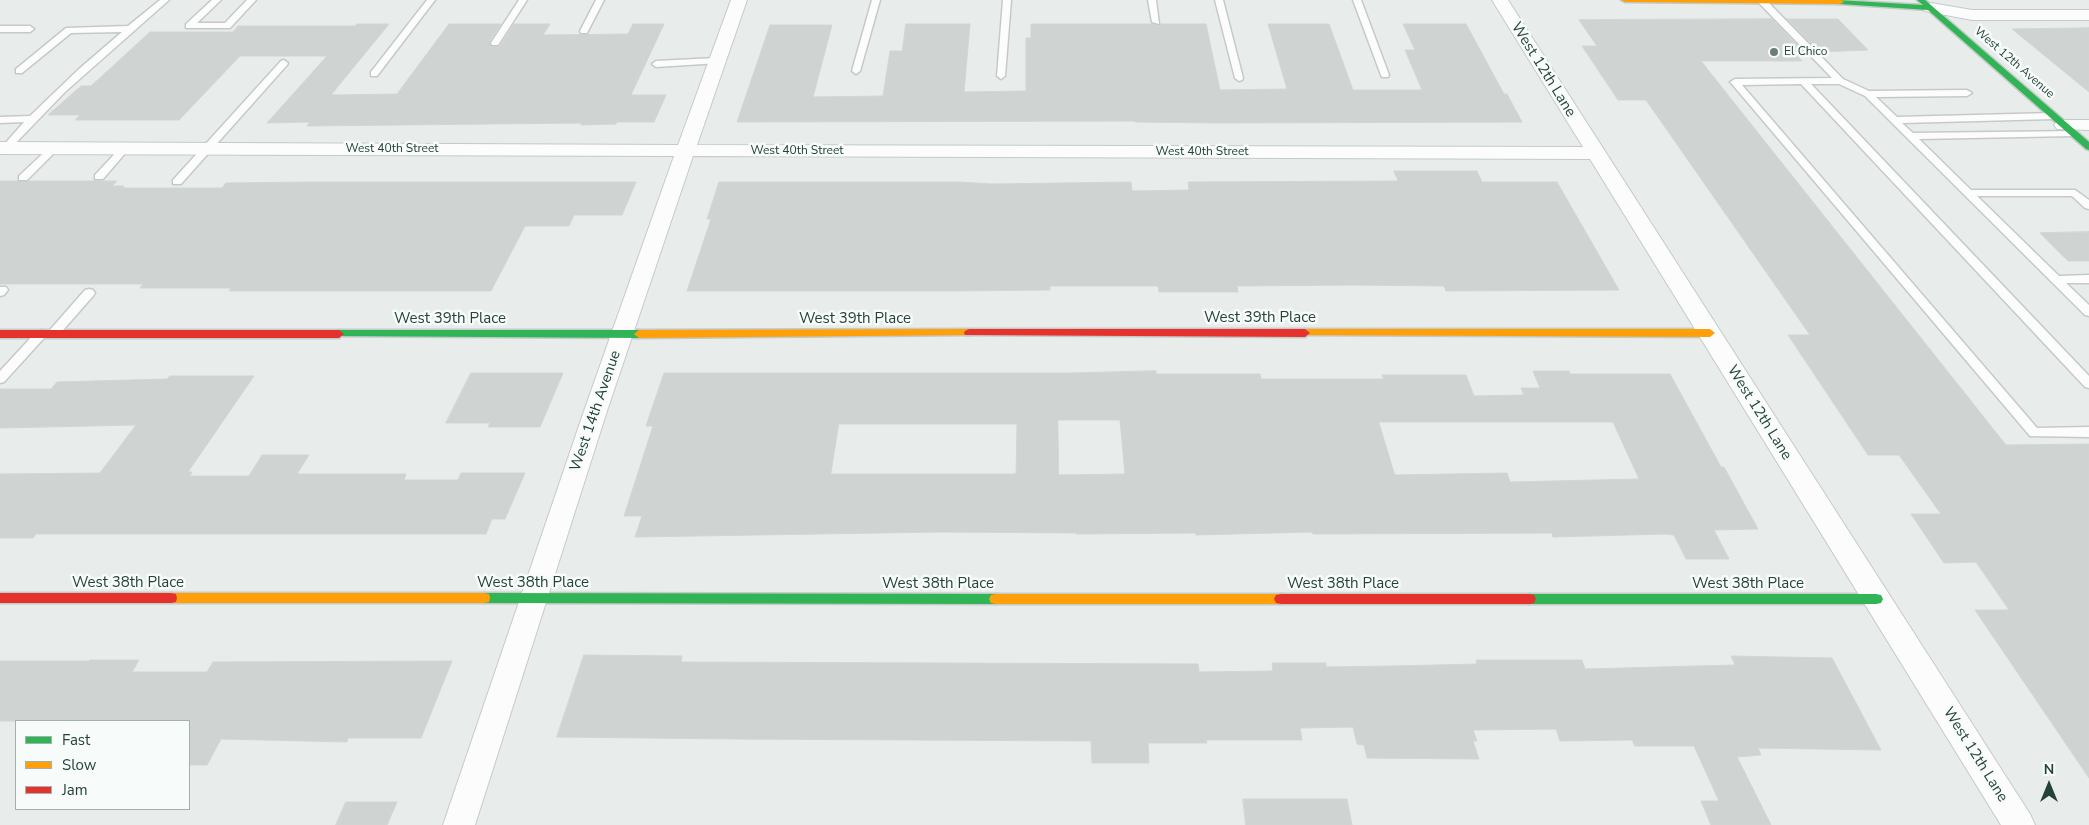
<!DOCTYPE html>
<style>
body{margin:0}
#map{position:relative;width:2089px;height:825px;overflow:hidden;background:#e8edeb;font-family:"Nunito Sans",sans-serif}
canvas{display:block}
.legend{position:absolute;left:15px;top:720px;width:175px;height:90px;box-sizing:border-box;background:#f7fbf9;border:1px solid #a3b1ad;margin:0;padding:6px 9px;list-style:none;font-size:15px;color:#24423a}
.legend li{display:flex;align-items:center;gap:10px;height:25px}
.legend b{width:25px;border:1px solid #a3b1ad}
.north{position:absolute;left:2024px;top:760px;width:50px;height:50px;-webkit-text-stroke:4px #f7fbf9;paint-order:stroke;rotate:0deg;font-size:14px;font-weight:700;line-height:20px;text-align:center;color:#24423a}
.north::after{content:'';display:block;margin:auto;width:18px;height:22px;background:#24423a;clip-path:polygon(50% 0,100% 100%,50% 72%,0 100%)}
</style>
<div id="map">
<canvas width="2089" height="825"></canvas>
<ul class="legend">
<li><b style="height:6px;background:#30b455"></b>Fast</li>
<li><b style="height:6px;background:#ff9f0a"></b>Slow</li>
<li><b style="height:6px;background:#e5322d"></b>Jam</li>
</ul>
<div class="north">N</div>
</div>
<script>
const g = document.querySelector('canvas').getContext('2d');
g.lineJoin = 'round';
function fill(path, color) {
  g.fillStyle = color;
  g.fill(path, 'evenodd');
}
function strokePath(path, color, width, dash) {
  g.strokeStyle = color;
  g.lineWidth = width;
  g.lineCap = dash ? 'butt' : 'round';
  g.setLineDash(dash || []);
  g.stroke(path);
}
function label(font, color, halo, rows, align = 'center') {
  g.font = font + ' "Nunito Sans",sans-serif';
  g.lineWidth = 5;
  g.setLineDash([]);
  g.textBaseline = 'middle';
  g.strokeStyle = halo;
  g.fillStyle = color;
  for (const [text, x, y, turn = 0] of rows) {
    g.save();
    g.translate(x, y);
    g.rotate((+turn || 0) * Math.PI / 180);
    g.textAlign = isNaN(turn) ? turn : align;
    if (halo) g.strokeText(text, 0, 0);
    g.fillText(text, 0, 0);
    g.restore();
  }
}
const building = new Path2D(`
 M1772 19 1804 52H1794L1802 61H1701L2006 445 2089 444V778L1975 610H2009L1976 562 1944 563 1911 514H1941L1899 455H1868L1788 335H1810L1646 100H1618L1582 46H1597L1579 20Z
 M1787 19H1838L1868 50 1819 52Z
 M357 24H389L331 95 397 94 449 24H501L489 42 492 47 500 46 514 24H550L543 35 628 34 633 24H664L631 95H666L654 122H617L616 124 581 125 582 123 307 126 310 122 267 123 327 56H240L179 120H75L80 115H48L81 86H91L150 32H233L238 26H355Z
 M906 24H970L964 92 1026 91V38H1031V24H1152L1158 26 1161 24H1206L1220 90 1287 89 1268 24H1329L1353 90H1422L1405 50H1415L1403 24H1466L1504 94H1507L1522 122 1217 123 1135 122V121L737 122 770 25H832L813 97 883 96 890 51H902Z
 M2089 28V92L2012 29 2076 28Z
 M1394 171H1477L1482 182H1557L1619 290 1446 291 1444 286 1354 285 1237 286 1238 292H1159L1158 286H1050V290L954 291H687L711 219H707L719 182H960L993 184 1131 182 1132 191 1189 190 1188 182 1398 181Z
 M0 181H117L112 186H124L123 188H222L226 183 309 182H636L622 215H574L569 226H525L491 291H229L231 288H140L143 284H0Z
 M2089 232V261H2068L2040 233Z
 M1156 371V374H1260L1261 379H1384L1382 375H1466L1474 396 1524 395 1521 388H1540L1533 371H1569L1570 374H1670L1721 467H1724L1758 529 1714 530 1729 559H1686L1674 535 1666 534 1553 537 1552 533 1313 534 1312 532 1196 535 1195 533 1076 534V533L941 532 635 537 642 516H624L653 426H646L664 373H1072ZM1058 420H1120L1125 474 1059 475ZM1379 422H1613L1639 479 1510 482 1507 473 1395 475ZM839 424H1017L1016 474H831Z
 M471 373H563L540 427H488L490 423H446Z
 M170 376H254L188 472H192L190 476H249L262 455H309L297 474H406L404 480H458L461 473H525L505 519H492L486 534H36L33 538H0V474L100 473 136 425 0 428V389H51L57 382 167 379Z
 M584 655 682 656 681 662 1198 664 1199 672 1273 671 1272 663H1326V667L1392 666 1477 664 1476 660H1582L1585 669 1735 665 1731 656 1832 658 1881 750 1758 748 1761 755 1737 757 1771 825H1711L1701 801H1719L1694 746H1635L1632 740 1560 741 1556 729 1473 730 1477 741H1473L1479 759 1367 758 1364 745 1357 744 1353 727 1300 728 1302 740H1206L1207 743H1148L1149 763H1092L1091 741 735 739 557 737Z
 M90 660H139L132 672H207L213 662 452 661 421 738H348L347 742 221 739 207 765H189V721H0V661H89Z
 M1243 799H1347L1352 825H1246Z
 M346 802H397L387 825H336Z`);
const lane = new Path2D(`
 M160 0H169L65 92 8 151H2V147L24 122 0 123V117L30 116 79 69 122 32 71 33 22 73H16V69L66 28 128 26Z
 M212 0H221L197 23H225L247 0H256L230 28H186V24Z
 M427 0H435L377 76H371V72Z
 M519 0H527L498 45H492L491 43Z
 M596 0H604L587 33H581L580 31Z
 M872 0H880L860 71 856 74 852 71Z
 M1003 0H1011L1005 76 1001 79 997 76Z
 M1148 0H1156L1159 24 1152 22Z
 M1215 0H1223L1243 78 1242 80 1239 81 1235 78Z
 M1353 0H1361L1389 75 1388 77H1382L1381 75Z
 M1759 0H1766L1843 79 1869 91 1967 90 1972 93 1967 96 1876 97 1897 117 2053 113 2058 116 2053 119 1902 123 1913 133 2076 131 2078 133 2073 136 1919 139 1971 190H2075L2089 200V209L2085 208 2072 196H1977L2059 276 2089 275V283H2066L2089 305V316L2085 315 1865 96 1839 84H1811L2089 376V388L2085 387 1801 84 1742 85 2037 428 2089 427V437L2030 436 1732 84 1730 82 1735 79 1832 78 1759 3Z
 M0 26H30L34 29 30 32H0Z
 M716 58 719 59V63L656 67 652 64 656 61Z
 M284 60 288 63 287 65 181 184H173V180L281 61Z
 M54 145 59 148 27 180H19V176L51 146Z
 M125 145 130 148 128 150 103 179H95V175L122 146Z
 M0 287H6L8 290 4 295 0 296Z
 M89 289 93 290 95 293 93 296 57 337H49L47 334 49 331 85 290Z
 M41 330 45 331 47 334 45 337 4 382 0 383V371L37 331Z`);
const street = new Path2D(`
 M731 0H747L697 145 1583 147 1492 0H1508L2030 814 2035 825H2001L1590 159 693 156 607 411 475 825H443L584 411 674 156 0 154V142L678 145Z
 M1931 3 1972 10H2089V20H1972L1925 11 1923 8 1925 5Z
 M2063 120H2089V130L2057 129 2054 125 2057 121Z`);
const fast = new Path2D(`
 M1837 0 1923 5 1917 0H1925L2089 142V150L2086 149 1928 10 1840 4H1837Z
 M339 330H639L644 334 639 338 335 336 334 334 335 332Z
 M484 593 996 594 1001 595 1003 599 1001 603 996 604 484 603 479 602 478 598 479 594Z
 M1529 594H1876L1881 595 1883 599 1881 603 1876 604H1529L1524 603 1522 599 1524 595Z`);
const slow = new Path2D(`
 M1621 0H1841L1844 2 1840 4 1625 2Z
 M969 329 973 331 974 333 973 335 639 338 634 334 639 330Z
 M1305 329H1710L1715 333 1710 337 1301 335 1300 333 1301 331Z
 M171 593H484L489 594 490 598 489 602 484 603H171L166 602 165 598 166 594Z
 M996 594H1281L1286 595 1288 599 1286 603 1281 604H996L991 603 989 599 991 595Z`);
const jam = new Path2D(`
 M969 329H1305L1310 333 1305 337 965 335 964 333 965 331Z
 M0 330H339L344 334 339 338H0Z
 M0 593H171L176 594 177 598 176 602 171 603H0Z
 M1281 594H1529L1534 595 1536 599 1534 603 1529 604H1281L1276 603 1274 599 1276 595Z`);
const markers = [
 [1774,52,5,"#697e78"]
];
const farPoinames = [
 ["El Chico",1784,52]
];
const farStreetnames = [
 ["West 12th Avenue",2014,63,41],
 ["West 40th Street",392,149],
 ["West 40th Street",797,151],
 ["West 40th Street",1202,152]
];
const streetNames = [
 ["West 12th Lane",1543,70,58],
 ["West 39th Place",1260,318],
 ["West 39th Place",450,319],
 ["West 39th Place",855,319],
 ["West 14th Avenue",596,411,-71],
 ["West 12th Lane",1759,413,58],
 ["West 38th Place",128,583],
 ["West 38th Place",533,583],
 ["West 38th Place",938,584],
 ["West 38th Place",1343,584],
 ["West 38th Place",1748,584],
 ["West 12th Lane",1975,755,58]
];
fill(building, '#cfd4d2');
strokePath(building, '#d1d6d4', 1);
strokePath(lane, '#c5cac8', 3);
strokePath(street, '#c5cac8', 2);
strokePath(fast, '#c3cbc8', 3);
strokePath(slow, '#c3cbc8', 3);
strokePath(jam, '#c3cbc8', 3);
fill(lane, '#fcfcfc');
fill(street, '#fcfcfc');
fill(fast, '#30b455');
fill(slow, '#ff9f0a');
fill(jam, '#e5322d');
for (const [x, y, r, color] of markers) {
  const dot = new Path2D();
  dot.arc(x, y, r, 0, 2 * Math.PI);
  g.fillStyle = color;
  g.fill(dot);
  strokePath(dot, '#f7fbf9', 2);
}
label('12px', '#24423a', '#f7fbf9', farPoinames, 'left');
label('12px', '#24423a', '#f7fbf9', farStreetnames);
label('15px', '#24423a', '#f7fbf9', streetNames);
</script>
